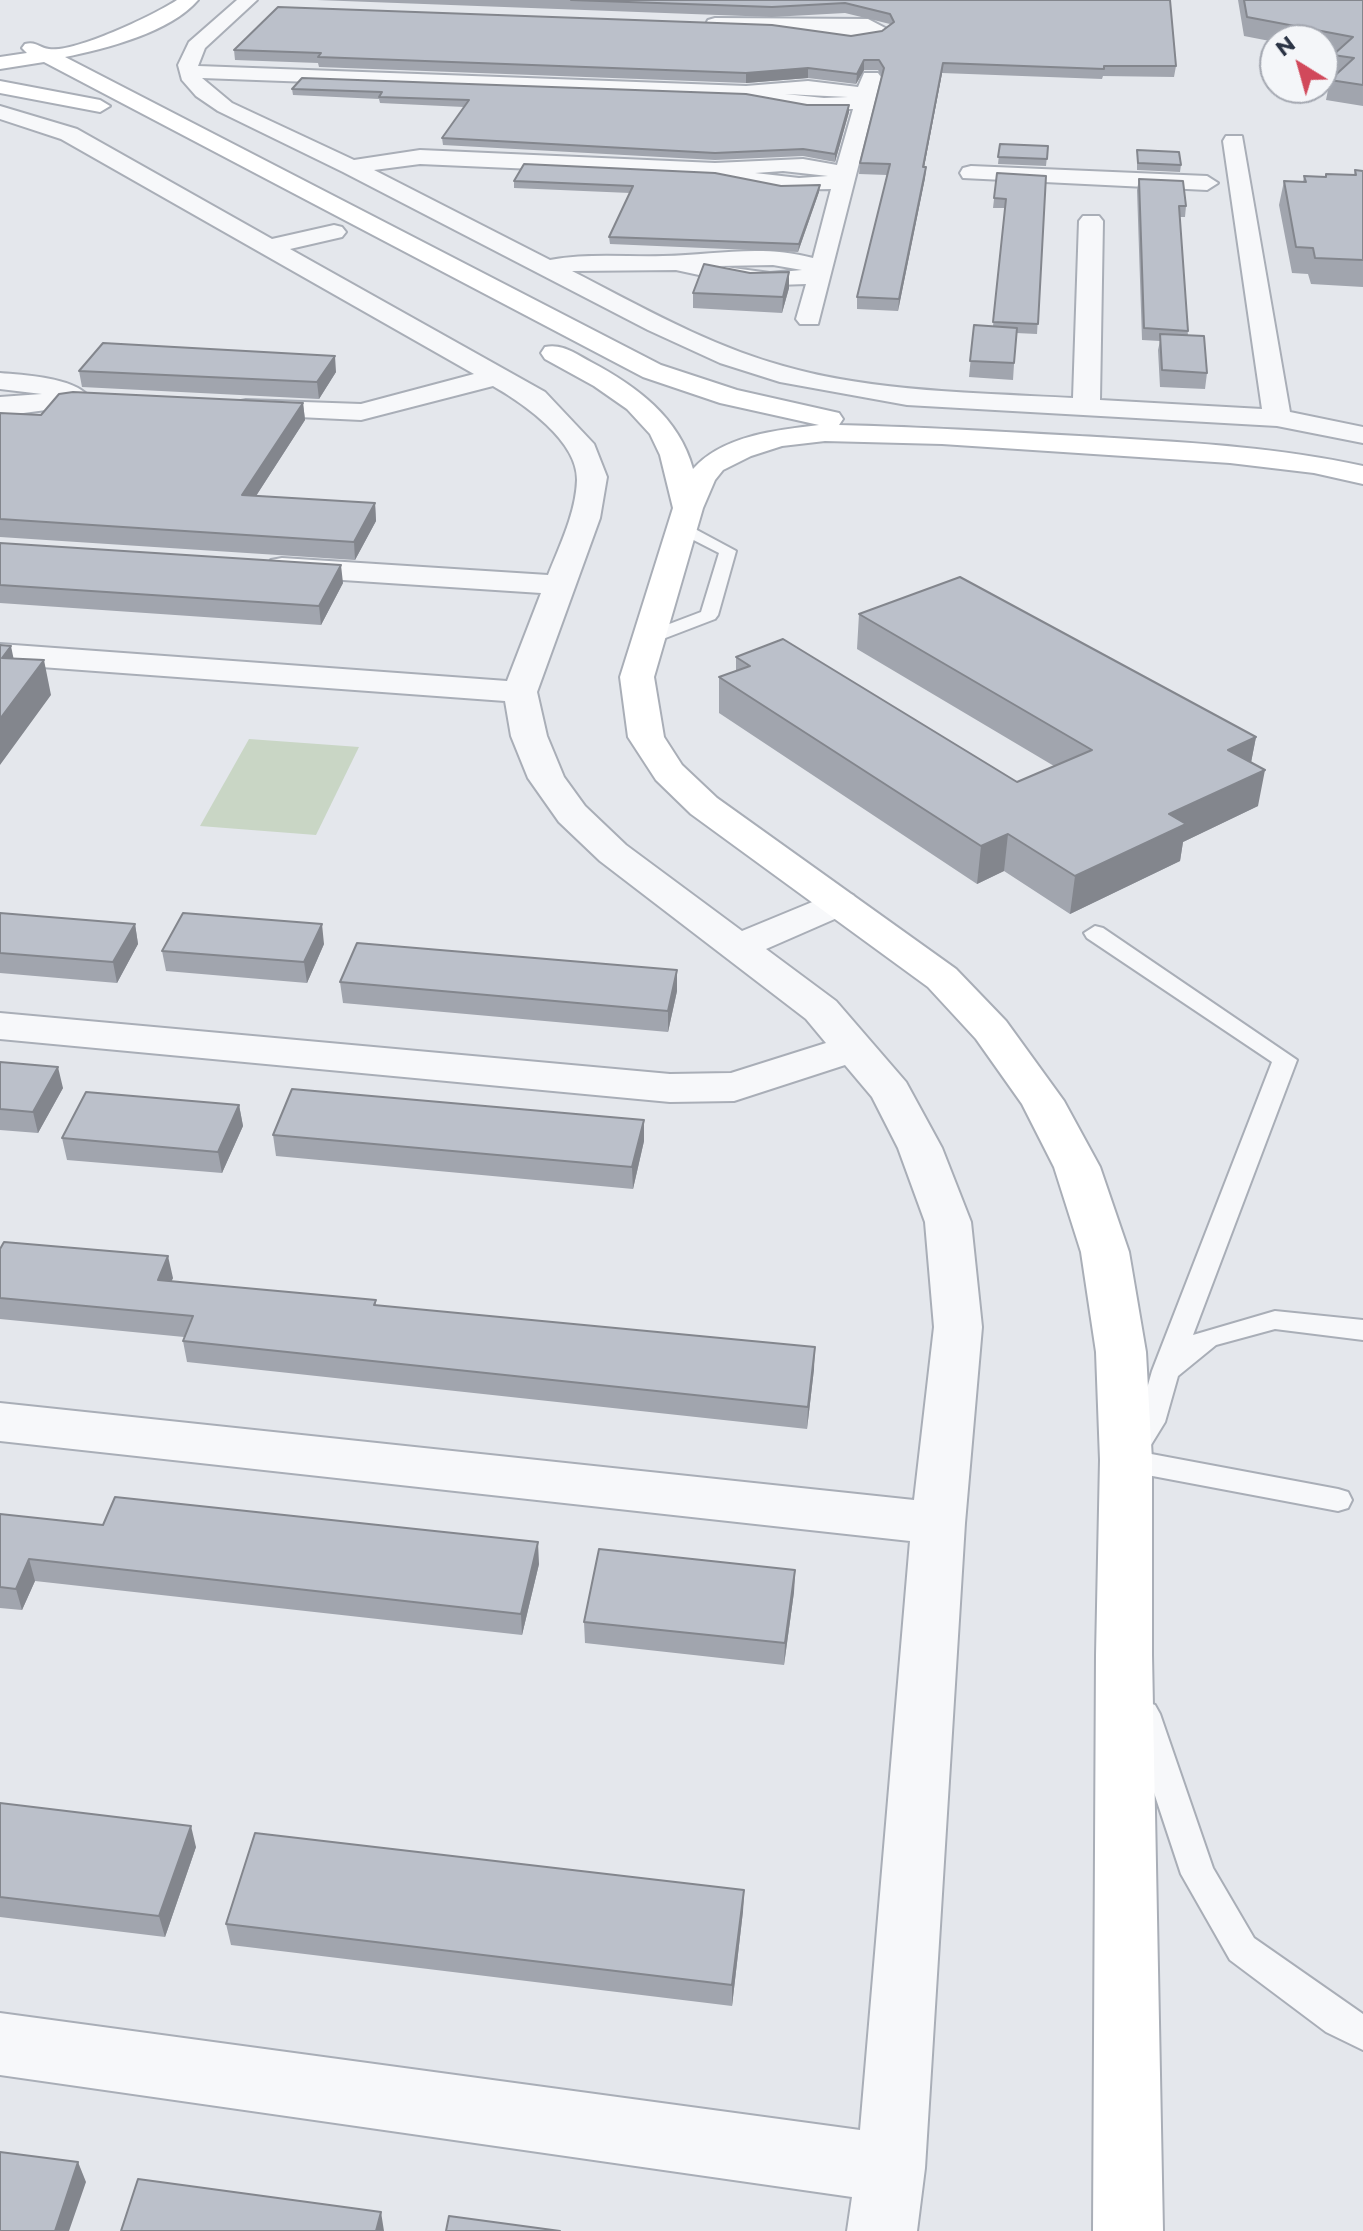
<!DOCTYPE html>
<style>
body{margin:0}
#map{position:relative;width:1363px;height:2231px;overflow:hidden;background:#e4e7ec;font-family:Montserrat,sans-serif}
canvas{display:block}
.north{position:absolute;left:1259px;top:24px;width:80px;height:80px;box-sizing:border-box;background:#f4f6f9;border:2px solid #a4a8b1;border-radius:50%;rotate:323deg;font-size:22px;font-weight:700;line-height:32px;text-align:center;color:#2b3445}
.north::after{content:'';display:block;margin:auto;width:28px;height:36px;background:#d1495b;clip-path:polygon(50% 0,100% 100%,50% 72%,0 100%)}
</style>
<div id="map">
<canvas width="1363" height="2231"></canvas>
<div class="north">N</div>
</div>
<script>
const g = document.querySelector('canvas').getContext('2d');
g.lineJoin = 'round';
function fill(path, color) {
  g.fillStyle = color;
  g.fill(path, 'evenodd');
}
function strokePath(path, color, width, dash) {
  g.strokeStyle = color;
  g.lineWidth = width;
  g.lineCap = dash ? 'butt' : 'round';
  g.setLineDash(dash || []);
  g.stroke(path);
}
const green = new Path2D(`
 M249 739 359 747 316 835 200 826Z`);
const service = new Path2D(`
 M682 522 736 551 718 615 715 619 655 642H643L640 638 643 634 701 612 719 553 676 531 674 527 676 523Z
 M1095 926 1103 928 1297 1060 1193 1335 1275 1311 1363 1320V1340L1275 1329 1216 1345 1178 1376 1165 1422 1146 1453 1338 1489 1348 1492 1352 1500 1348 1508 1338 1511 1126 1471 1116 1468 1112 1460 1138 1420 1152 1371 1272 1062 1087 938 1084 933Z
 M1144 1701 1155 1705 1160 1714 1213 1868 1254 1938 1363 2014V2050L1326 2032 1230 1960 1181 1874 1128 1714 1133 1705Z`);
const minor = new Path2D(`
 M237 0H257L205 48 198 66 746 86 808 81 858 87 864 73H878L881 77 818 324H800L796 319 806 284 750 286 676 270 572 271C640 306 708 345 783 366 873 392 979 393 1073 398L1079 221 1083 216H1099L1103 221 1100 400 1262 409 1223 141 1226 136H1242L1290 412 1363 427V443L1277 426 907 405 780 382 720 363 648 330 343 172 218 111 196 96 182 80 178 65 189 42ZM202 78 746 98 807 109H853L837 165 803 159 715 163 420 150 354 160 232 103ZM785 94 848 97 824 98ZM420 164 715 177 781 190 831 189 813 258C762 244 714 255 663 256 625 257 588 253 550 260L374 170ZM783 171 828 176 799 178 755 173ZM773 265 802 270 770 273 718 266Z
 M715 18 868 19 891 31 889 35 861 42 786 35 777 30 708 28 706 24 708 20Z
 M0 106 77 129 272 239 334 225 342 227 346 232 342 237 290 249 545 392 594 444 607 477 600 518 537 692 547 736 564 777 585 806 626 845 742 931 839 891 853 895 859 903 853 911 766 949 836 1001 906 1082 942 1148 971 1222 982 1327 965 1523 925 2168 917 2231H847L852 2197 0 2075V2013L860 2130 910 1541 0 1441V1403L914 1500 934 1327 925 1222 898 1148 872 1097 845 1065 734 1101 670 1102 0 1039V1013L670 1074 731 1073 826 1043 806 1019 600 861 559 822 528 778 511 736 505 701 0 664V644L507 681 541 593 282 576 271 574 266 567 271 560 282 558 548 575C560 545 576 512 577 480 578 441 523 403 493 386L361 420 236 414 232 408 236 402 246 400 361 404 474 374 61 139 0 119Z
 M971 166 1207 176 1218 183 1207 190 963 178 960 173 963 168Z
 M0 373C23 375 75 377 90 398L86 404 76 406 16 414 0 413V397L42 394 0 389Z`);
const secondary = new Path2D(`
 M177 0H198C171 32 105 49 65 57L661 365 737 390 839 413 843 419 839 425C931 427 1022 433 1114 438 1198 443 1281 448 1363 466V484L1314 473 1230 463 942 444 825 441 782 446 751 456 723 470 715 480 703 508 654 677 664 737 682 765 717 798 956 969 1006 1021 1064 1101 1100 1167 1129 1252 1146 1352 1152 1460V1655L1163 2231H1093L1096 1655 1100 1460 1096 1352 1081 1252 1054 1167 1022 1104 976 1039 928 987 691 814 656 780 628 737 620 677 673 508 660 455 650 434 627 409 594 386 545 359 541 353 545 347C562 343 576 354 591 362 636 386 679 417 693 469 723 435 778 430 819 425L720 403 643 377 44 62 0 69V57L27 53 22 48 25 44C36 41 39 48 49 49 75 53 154 15 177 0Z
 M0 81 100 100 110 106 100 112 0 93Z`);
const wall = new Path2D(`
 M317 0H1170L1176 66 1174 77 1103 76 1102 79 942 73 924 167H926L925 178 898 311 857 309V297L887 175 859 174 860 163 882 76 878 70H864L856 84 808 78 746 83 319 67 318 63 235 60 234 50 851 36 882 31 890 25V24L845 13 772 17Z
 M1238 0H1363V106L1326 100 1330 80 1334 76 1329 75 1333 55 1335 54 1323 51V40H1275V42L1244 36Z
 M292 89 807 105H849V112L835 162 803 156 715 160 443 145 442 138 464 107 380 103 379 99 293 95Z
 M1000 144 1048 146 1046 166 998 164Z
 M1137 150 1181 165 1180 172 1137 170Z
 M1355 170 1363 171V287L1311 284 1308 274 1292 273 1279 205 1284 181 1303 182 1304 176 1325 177 1326 174 1354 175Z
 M997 173 1046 176 1037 334 1016 333 1013 380 969 377 974 325 993 326 1005 208H993Z
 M1139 179 1186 206 1185 217H1180L1188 336 1207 373 1205 389 1160 387 1158 350 1160 341 1142 340 1137 190Z
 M514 181 819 192 798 252 610 244 609 237 630 193 514 188Z
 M789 288 782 313 693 308V293Z
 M79 371 336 372 319 399 82 387Z
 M303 403 305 420 256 496 375 503 376 521 355 560 0 537V413L41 415Z
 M0 543 343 583 321 625 0 603Z
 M859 614 1256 737 1251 762 1258 806 1183 842 1180 861 1070 914 1004 871 977 884 719 713V677L736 671V657L1017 782 1054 766 857 649Z
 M0 913 135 924 138 944 117 983 0 973Z
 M324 944 307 983 166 971 162 951Z
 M677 970V991L668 1032 343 1003 340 982Z
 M0 1062 63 1088 38 1133 0 1130Z
 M239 1105 243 1126 222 1173 67 1160 62 1138Z
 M644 1120V1141L633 1189 276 1156 273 1135Z
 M0 1249 173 1278 171 1281 376 1300V1305L814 1369 807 1429 187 1362 183 1341 184 1337 0 1319Z
 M0 1514 103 1525 539 1564 522 1635 35 1581 22 1610 0 1608Z
 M795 1570 794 1592 784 1665 585 1643 584 1622Z
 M0 1803 196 1847 165 1937 0 1917Z
 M744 1890 743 1911 732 2006 231 1945 226 1924Z`);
const shadedWall = new Path2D(`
 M864 60V70L856 84 857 74Z
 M943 63 942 73 922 178 923 167Z
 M808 68V78L746 83V73Z
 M849 105V112L835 162V154Z
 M926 167 925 178 898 311 899 299Z
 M820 185 819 192 798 252 799 244Z
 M789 272V288L782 313 783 297Z
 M335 356 336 372 319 399 317 382Z
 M303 403 305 420 245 513 242 495Z
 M375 503 376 521 355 560 354 542Z
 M341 565 343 583 321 625 319 606Z
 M11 646 18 680 2 658Z
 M44 660 51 695 0 765V719Z
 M1256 737 1249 773 1228 750Z
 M1265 770 1258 806 1183 842 1180 861 1070 914 1075 876 1169 814Z
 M1008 834 1004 871 977 884 981 846Z
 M135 924 138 944 117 983 113 962Z
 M322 924 324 944 307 983 304 962Z
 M677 970V991L668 1032V1011Z
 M58 1067 63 1088 38 1133 33 1112Z
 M239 1105 243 1126 222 1173 218 1152Z
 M644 1120V1141L633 1189 632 1167Z
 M168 1256 173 1278 162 1302 158 1280Z
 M815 1347 814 1369 807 1429 808 1407Z
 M538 1542 539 1564 522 1635 521 1614Z
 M29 1559 35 1581 22 1610 16 1589Z
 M795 1570 794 1592 784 1665 785 1643Z
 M191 1826 196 1847 165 1937 159 1916Z
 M744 1890 743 1911 732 2006V1985Z
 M78 2162 86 2182 69 2231H55Z
 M381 2212 384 2231H376Z`);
const building = new Path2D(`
 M571 0H1170L1176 66H1104V69L943 63 923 167H926L899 299 857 297 890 164 860 163 884 68 879 60H864L857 74 808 68 746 73 318 57 321 53 234 50 278 7 772 25 851 36 882 31 894 22 890 14 845 3 772 7Z
 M1244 0H1363V85L1330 80 1354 58 1333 55 1353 37 1247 17Z
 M302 78 746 94 807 105H849L835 154 803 149 715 153 442 138 469 100 379 97 382 92 292 89Z
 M1000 144 1048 146 1047 159 998 157Z
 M1137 150 1179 152 1181 165 1138 163Z
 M524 164 715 173 781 186 820 185 799 244 609 237 633 186 514 181Z
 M1355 170 1363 171V260L1315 258 1313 248 1296 247 1284 181 1306 182 1304 176 1326 177V174L1356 175Z
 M997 173 1046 176 1038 324 993 322 1006 199 994 198Z
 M1139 179 1183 181 1186 206H1179L1188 331 1144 328Z
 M704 264 750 273 789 272 783 297 693 293Z
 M974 325 1017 328 1014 363 970 361Z
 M1160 334 1204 336 1207 373 1162 370Z
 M103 343 335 356 317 382 79 371Z
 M73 392 303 403 242 495 375 503 354 542 0 519V413L41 415 59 394Z
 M0 543 341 565 319 606 0 585Z
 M960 577 1256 737 1228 750 1265 770 1169 814 1186 824 1075 876 1008 834 981 846 719 677 750 666 736 657 783 639 1017 782 1092 750 859 614Z
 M0 645 11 646 2 658 44 660 0 719Z
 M0 913 135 924 113 962 0 953Z
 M183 913 322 924 304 962 162 951Z
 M357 943 677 970 668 1011 340 982Z
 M0 1062 58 1067 33 1112 0 1109Z
 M292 1089 644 1120 632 1167 273 1135Z
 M86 1092 239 1105 218 1152 62 1138Z
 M4 1242 168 1256 158 1280 376 1300 374 1305 815 1347 808 1407 183 1341 193 1316 0 1298V1249Z
 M115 1497 538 1542 521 1614 29 1559 16 1589 0 1587V1514L103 1525Z
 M599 1549 795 1570 785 1643 584 1622Z
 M0 1803 191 1826 159 1916 0 1897Z
 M255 1833 744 1890 732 1985 226 1924Z
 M0 2152 78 2162 55 2231H0Z
 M138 2179 381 2212 376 2231H121Z
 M449 2216 560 2231H446Z`);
fill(green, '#c9d6c5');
strokePath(service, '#a9aeb7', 4);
strokePath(minor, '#a9aeb7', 4);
strokePath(secondary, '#a9aeb7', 4);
fill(service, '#f7f8fa');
fill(minor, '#f7f8fa');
fill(secondary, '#fff');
fill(wall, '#a1a5ae');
fill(shadedWall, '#83868d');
fill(building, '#bbc0ca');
strokePath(building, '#83868d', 2);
</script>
